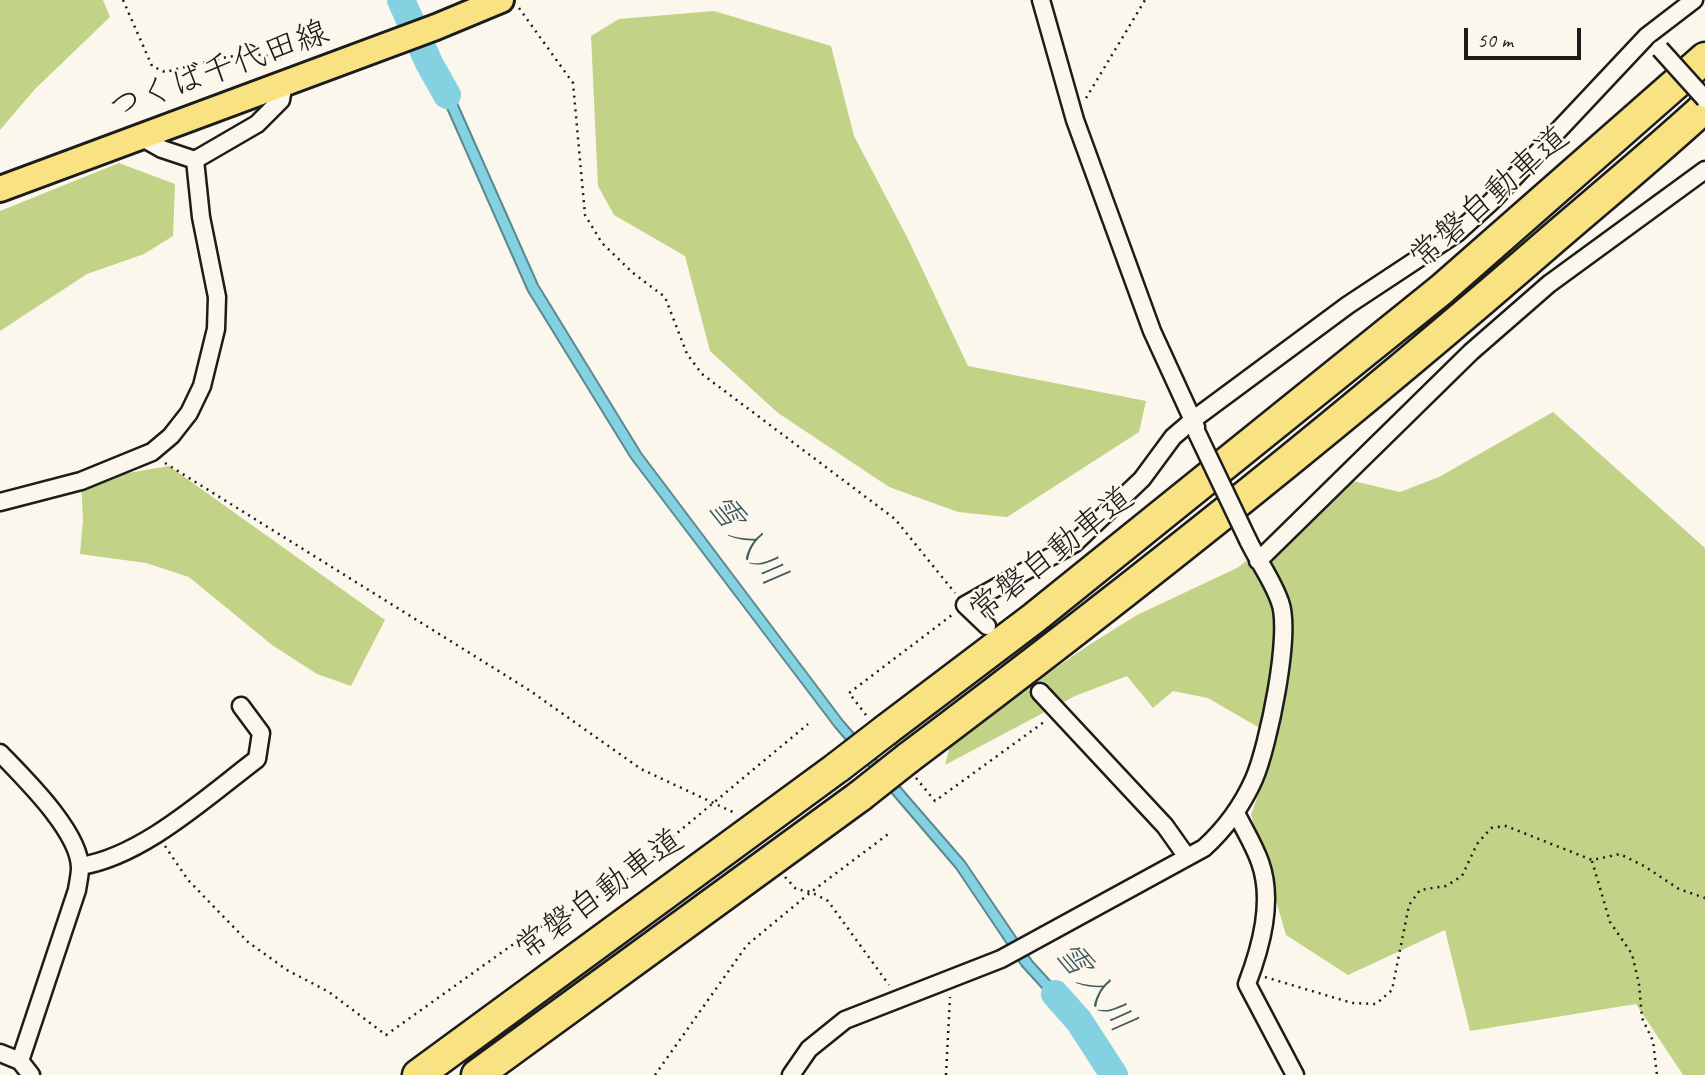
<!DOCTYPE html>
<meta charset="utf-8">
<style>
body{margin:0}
#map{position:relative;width:1705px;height:1075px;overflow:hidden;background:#fbf7ec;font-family:Caveat,sans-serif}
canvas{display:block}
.scale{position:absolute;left:1464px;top:28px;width:117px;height:32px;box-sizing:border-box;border:4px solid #1c1c1c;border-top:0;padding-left:9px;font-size:21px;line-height:24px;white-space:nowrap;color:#1c1c1c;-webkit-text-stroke:5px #fbf7ec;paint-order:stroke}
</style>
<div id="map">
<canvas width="1705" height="1075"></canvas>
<div class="scale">50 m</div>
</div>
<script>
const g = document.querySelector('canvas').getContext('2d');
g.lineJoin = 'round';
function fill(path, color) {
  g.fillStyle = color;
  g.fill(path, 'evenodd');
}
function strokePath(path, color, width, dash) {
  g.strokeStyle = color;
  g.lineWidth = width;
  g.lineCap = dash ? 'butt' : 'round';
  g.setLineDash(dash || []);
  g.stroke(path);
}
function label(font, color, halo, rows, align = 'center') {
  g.font = font + ' Caveat,"Klee One",sans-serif';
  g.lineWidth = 5;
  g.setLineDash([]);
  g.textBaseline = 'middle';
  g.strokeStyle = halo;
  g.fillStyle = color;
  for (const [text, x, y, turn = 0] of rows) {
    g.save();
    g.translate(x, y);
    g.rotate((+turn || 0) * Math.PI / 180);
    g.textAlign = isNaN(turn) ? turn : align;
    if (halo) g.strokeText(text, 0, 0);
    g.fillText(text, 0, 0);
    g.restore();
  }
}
const green = new Path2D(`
 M0 0H103L110 17 35 89 0 130Z
 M714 11 831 46 854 136 908 239 968 366 1146 401 1139 432 1007 517 958 512 889 487 778 413 710 351 685 256 614 215 598 186 591 36 619 19Z
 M119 163 175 184 173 236 144 254 87 274 0 331V211Z
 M1553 412 1705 548V1075H1683L1636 1004 1470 1031 1445 930 1348 975 1286 935 1251 815 1277 738 1208 698 1173 691 1153 708 1127 676 1075 696 945 765 952 739 1089 645 1137 615 1237 568 1353 481 1400 492 1439 477Z
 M169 466 385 620 351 686 317 674 272 645 189 577 146 563 80 554 83 520 81 481Z`);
const water = new Path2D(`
 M434 60 453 94 538 285 641 453 843 721 965 862 1032 961 1084 1018 1075 1024 1022 966 956 868 835 727 631 458 528 291 443 99 424 66Z`);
const river = new Path2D(`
 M401 0 429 63 447 95
 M1055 994 1079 1021 1114 1075`);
const streetTunnel = new Path2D(`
 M997 638 1040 692`);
const path = new Path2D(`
 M123 0 152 66 165 72 227 57 253 54 281 58 282 63
 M519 8 573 83 585 215 602 243 633 273 665 297 687 354 702 374 895 519 955 593
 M1086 98 1145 0
 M165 463 529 690 641 769 737 814
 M866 715 849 693 952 615
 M916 778 935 801 1044 722
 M165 846 188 880 248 942 287 970 329 992 386 1035 529 933 612 889 643 869 676 834 808 724
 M1592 861 1610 922 1632 954 1639 984 1642 1018 1653 1041 1657 1075
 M785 877 796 889 811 892 828 901 889 985
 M1265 977 1352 1003 1376 1004 1392 990 1409 905 1420 890 1446 886 1462 876 1477 844 1491 828 1506 826 1592 860 1620 854 1644 866 1679 889 1705 898
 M655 1075 747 945 811 892 891 832
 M946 1075 950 997`);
const street = new Path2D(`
 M1041 0 1075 120 1152 331 1196 427
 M139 136 162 149 195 160 257 124 281 100 284 82
 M0 502 81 481 152 452 171 436 189 413 202 386 216 329 217 297 201 217 195 160
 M1258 561 1471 352 1549 284 1705 170
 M987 626 965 605 1075 543 1142 479 1173 437 1194 419 1348 305 1457 233 1491 202 1647 36 1694 0
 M1040 692 1165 826 1187 857
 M0 753C24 778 80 832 80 868 80 875 78 883 77 890L20 1061
 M1236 813C1244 829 1254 845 1260 862 1274 901 1261 947 1247 984L1295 1075
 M80 866C142 857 208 796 257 759L261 733 241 706
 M0 1053 20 1061 31 1075
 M791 1075 809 1049 845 1020 1001 959 1204 848C1226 828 1242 806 1254 779 1268 747 1292 633 1280 602 1273 581 1258 561 1248 540`);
const primary = new Path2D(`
 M0 189 436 27 501 0`);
const highway = new Path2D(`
 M886 730 1034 618 1441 290 1705 58
 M908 758C1129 592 1345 420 1554 238 1604 195 1656 152 1705 107
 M418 1075 838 767
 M477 1075 860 796`);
const streetBridge = new Path2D(`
 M1660 49 1705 99
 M1197 433 1248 540`);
const highwayBridge = new Path2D(`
 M838 767 886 730
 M860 796 908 758`);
const streetNames = [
 ["つくば千代田線",219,71,-20],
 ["常磐自動車道",1490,198,-41],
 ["常磐自動車道",1052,555,-38],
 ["常磐自動車道",600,895,-36]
];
const waterNames = [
 ["雪入川",746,541,53],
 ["雪入川",1094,988,52]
];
fill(green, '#c2d286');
fill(water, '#83d1e1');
strokePath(water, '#5a8992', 2);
strokePath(river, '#83d1e1', 28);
strokePath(streetTunnel, '#dad6cd', 16, [16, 8]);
strokePath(street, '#1c1c1c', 21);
strokePath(primary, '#1c1c1c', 30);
strokePath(highway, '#1c1c1c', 35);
strokePath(path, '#1c1c1c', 2.5, [2, 5]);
strokePath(street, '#fbf7ec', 16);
strokePath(primary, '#f8e281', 24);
strokePath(highway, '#f8e281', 30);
strokePath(streetBridge, '#1c1c1c', 21, []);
strokePath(highwayBridge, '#1c1c1c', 35, []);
strokePath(streetBridge, '#fbf7ec', 16);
strokePath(highwayBridge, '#f8e281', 30);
label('33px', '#1c1c1c', '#fbf7ec', streetNames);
label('italic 35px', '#405b61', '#fbf7ec', waterNames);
</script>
